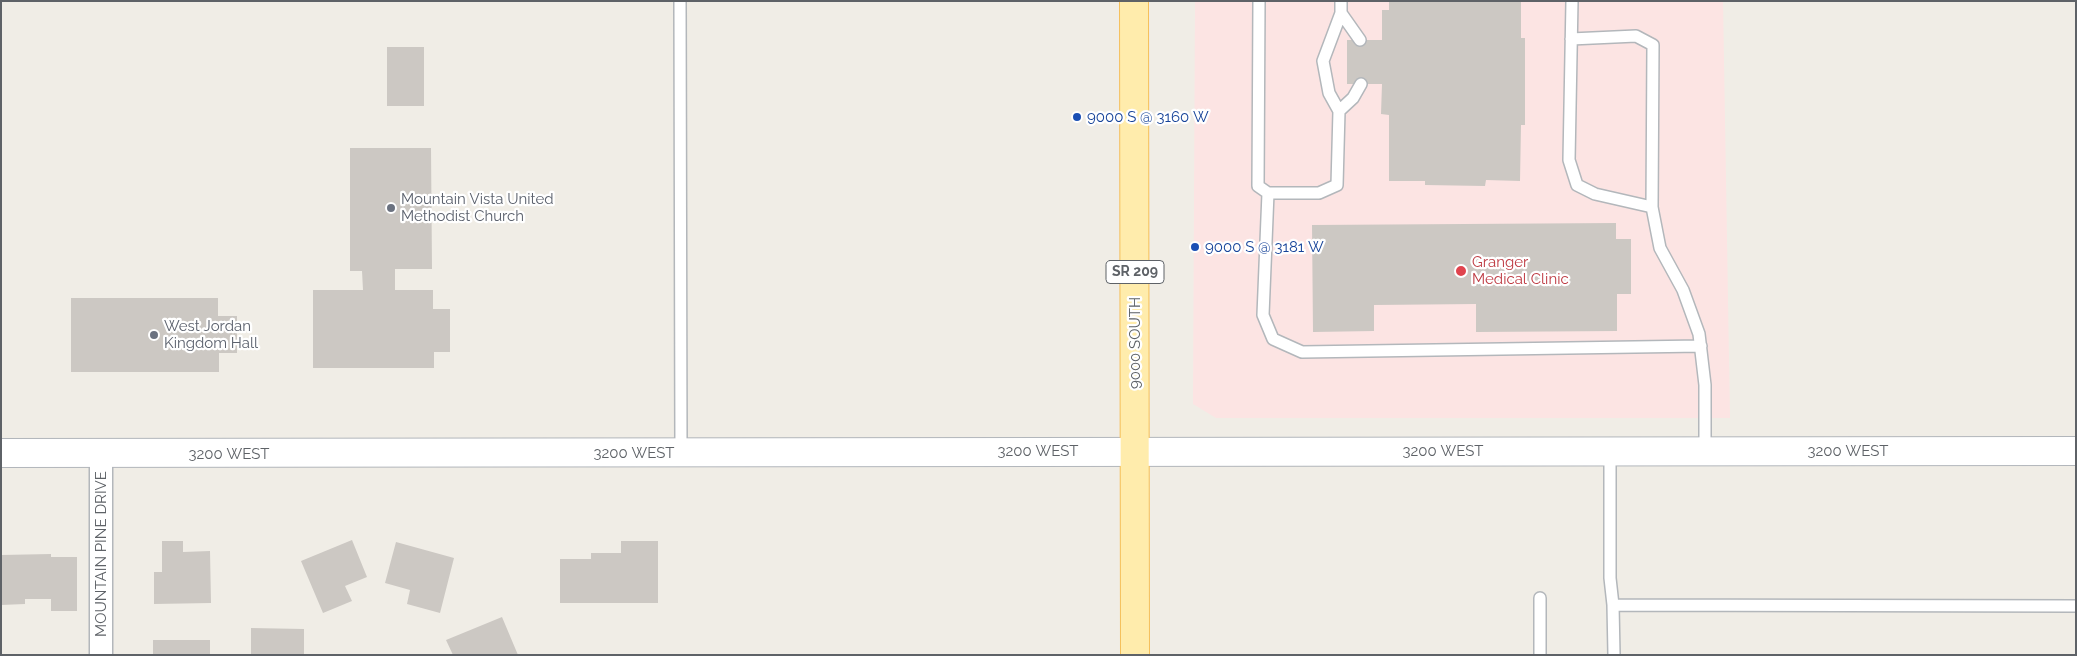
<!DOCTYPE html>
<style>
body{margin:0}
#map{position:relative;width:2077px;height:656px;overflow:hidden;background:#f0ede6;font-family:Raleway,sans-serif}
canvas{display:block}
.frame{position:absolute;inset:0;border:2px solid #5e6267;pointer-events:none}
</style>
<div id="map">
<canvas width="2077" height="656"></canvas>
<div class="frame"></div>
</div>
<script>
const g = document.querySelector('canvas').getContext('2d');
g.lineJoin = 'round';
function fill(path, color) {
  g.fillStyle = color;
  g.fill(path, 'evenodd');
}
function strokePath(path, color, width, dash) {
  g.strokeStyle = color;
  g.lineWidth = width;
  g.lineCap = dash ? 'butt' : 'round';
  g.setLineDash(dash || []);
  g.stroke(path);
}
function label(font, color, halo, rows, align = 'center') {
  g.font = font + ' Raleway,sans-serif';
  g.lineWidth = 4.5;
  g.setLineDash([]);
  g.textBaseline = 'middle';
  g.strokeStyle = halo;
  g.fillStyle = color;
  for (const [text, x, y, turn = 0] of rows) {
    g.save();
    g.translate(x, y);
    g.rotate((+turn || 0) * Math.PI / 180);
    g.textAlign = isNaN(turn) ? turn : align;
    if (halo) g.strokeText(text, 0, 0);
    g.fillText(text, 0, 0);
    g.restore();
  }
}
const medical = new Path2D(`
 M1195 1H1723L1730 418H1216L1193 404Z`);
const building = new Path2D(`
 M1389 1H1521V38H1525V125H1521L1520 181 1486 180 1485 186 1425 185V181H1389V115L1381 114 1382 84H1347V40H1382V10H1389Z
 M387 47H424V106H387Z
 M350 148H431L432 269H395V290H433V309H450V352H434V368H313V290H363L362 271H350Z
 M1616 223V239H1631V294H1617V331L1476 332V304L1374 305V331L1313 332 1312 225Z
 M71 298H218V316H237V353H219V372H71Z
 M352 540 367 577 345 586 352 601 323 613 301 561Z
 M162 541H183V552L210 551 211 603 154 604V572H162Z
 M621 541H658V603H560V559H591V553H621Z
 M396 542 454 558 440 613 407 604 410 590 385 583Z
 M51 554V557H77V611H51V599H25V604L1 605V555Z
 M502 617 518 655H453L446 640Z
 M251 628 304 629V655H251Z
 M153 640H210V655H153Z`);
const lane = new Path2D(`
 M680 1 681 453
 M1259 1 1258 186 1268 193H1319L1337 185 1339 111 1329 93 1323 61 1341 13V1
 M1572 1 1569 160 1577 185 1595 194 1652 207
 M1341 13 1360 40
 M1571 39 1636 36 1653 45 1652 207 1660 248 1683 290 1699 334 1705 385V451
 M1339 111 1353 98 1361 84
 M1268 193 1263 315 1273 339 1302 352 1701 346
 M1610 452V578L1613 605 1614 655
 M1540 598V655
 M1613 605 2076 606`);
const street = new Path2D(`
 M101 454V655`);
const secondary = new Path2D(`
 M1 453 2076 451`);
const primary = new Path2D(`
 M1134 1 1135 655`);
const markers = [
 [1077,117,5,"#1a4fb4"],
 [391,208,5,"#6b7280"],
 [1195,247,5,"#1a4fb4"],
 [1461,271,6,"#e0444e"],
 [154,335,5,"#6b7280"]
];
const shields = [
 [1135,272,58]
];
const shieldNames = [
 ["SR 209",1135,272]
];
const transitNames = [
 ["9000 S @ 3160 W",1087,117],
 ["9000 S @ 3181 W",1205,247]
];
const worshipNames = [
 ["Mountain Vista United",401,199],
 ["Methodist Church",401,216],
 ["West Jordan",164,326],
 ["Kingdom Hall",164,343]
];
const healthNames = [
 ["Granger",1472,262],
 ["Medical Clinic",1472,279]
];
const streetNames = [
 ["9000 SOUTH",1135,343,-90],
 ["3200 WEST",1038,451],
 ["3200 WEST",1443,451],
 ["3200 WEST",1848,451],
 ["3200 WEST",634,453],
 ["3200 WEST",229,454],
 ["MOUNTAIN PINE DRIVE",101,554,-90]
];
fill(medical, '#fce4e3');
fill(building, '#ccc8c3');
strokePath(lane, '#b3b7bb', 14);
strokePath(street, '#b3b7bb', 25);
strokePath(secondary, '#b2b6bb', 30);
strokePath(primary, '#f5bf5a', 30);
strokePath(lane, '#fff', 11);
strokePath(street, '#fff', 22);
strokePath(secondary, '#fff', 28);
strokePath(primary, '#ffecac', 28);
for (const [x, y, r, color] of markers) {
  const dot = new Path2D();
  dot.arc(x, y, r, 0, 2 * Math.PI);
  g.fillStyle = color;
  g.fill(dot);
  strokePath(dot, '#fff', 2);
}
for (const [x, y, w] of shields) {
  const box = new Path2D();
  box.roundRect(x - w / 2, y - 11.5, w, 23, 4);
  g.fillStyle = '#fff';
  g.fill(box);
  strokePath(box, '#5e6267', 1);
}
label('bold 14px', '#5e6267', null, shieldNames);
label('15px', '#164399', '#fff', transitNames, 'left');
label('15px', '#5b616d', '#fff', worshipNames, 'left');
label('15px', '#be3a42', '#fff', healthNames, 'left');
label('15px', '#5e6267', '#fff', streetNames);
</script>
